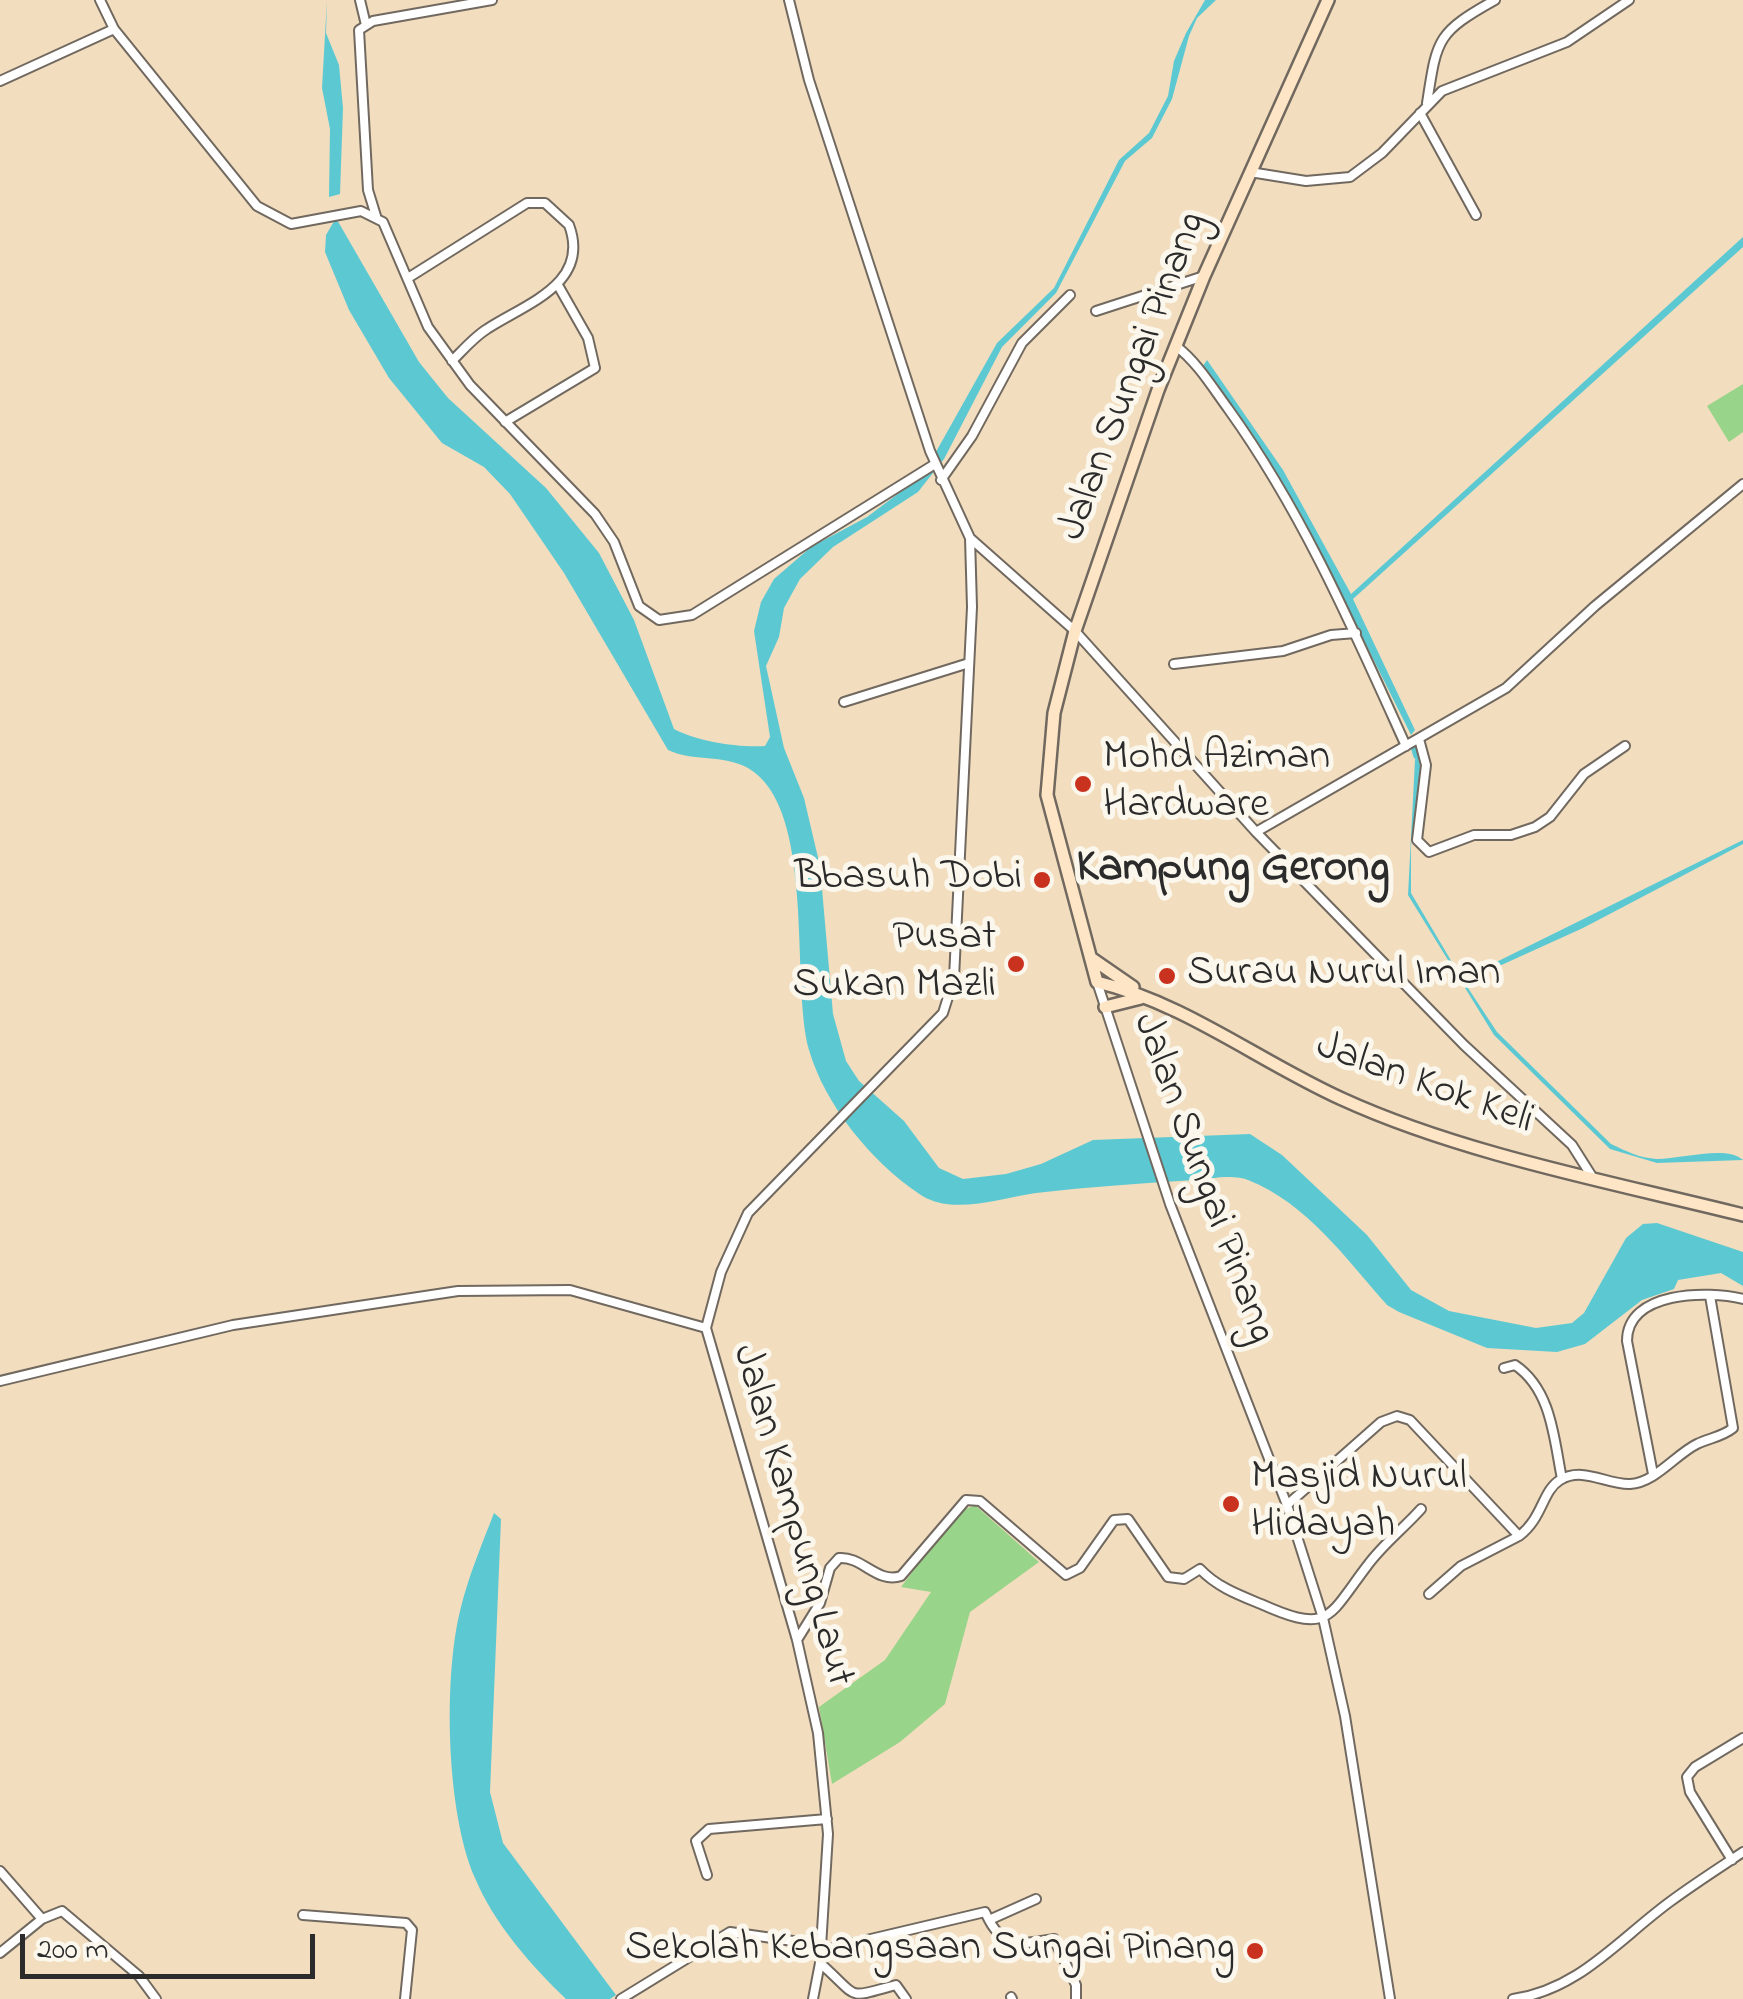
<!DOCTYPE html>
<style>
body{margin:0}
#map{position:relative;width:1743px;height:1999px;overflow:hidden;background:#f2ddbf;font-family:"Indie Flower",sans-serif}
canvas{display:block}
.scale{position:absolute;left:20px;top:1934px;width:295px;height:45px;box-sizing:border-box;border:5px solid #2b2b2b;border-top:0;padding-left:12px;font-size:30px;line-height:35px;white-space:nowrap;color:#2b2b2b;-webkit-text-stroke:8px #fbf7ec;paint-order:stroke}
</style>
<div id="map">
<canvas width="1743" height="1999"></canvas>
<div class="scale">200 m</div>
</div>
<script>
const g = document.querySelector('canvas').getContext('2d');
g.lineJoin = 'round';
function fill(path, color) {
  g.fillStyle = color;
  g.fill(path, 'evenodd');
}
function strokePath(path, color, width, dash) {
  g.strokeStyle = color;
  g.lineWidth = width;
  g.lineCap = dash ? 'butt' : 'round';
  g.setLineDash(dash || []);
  g.stroke(path);
}
function label(font, color, halo, rows, align = 'center') {
  g.font = font + ' "Indie Flower",sans-serif';
  g.lineWidth = 10;
  g.setLineDash([]);
  g.textBaseline = 'middle';
  g.strokeStyle = halo;
  g.fillStyle = color;
  for (const [text, x, y, turn = 0] of rows) {
    g.save();
    g.translate(x, y);
    g.rotate((+turn || 0) * Math.PI / 180);
    g.textAlign = isNaN(turn) ? turn : align;
    if (halo) g.strokeText(text, 0, 0);
    g.fillText(text, 0, 0);
    g.restore();
  }
}
const green = new Path2D(`
 M1743 384V432L1729 442 1707 406Z
 M975 1505 1039 1562 970 1612 945 1704 900 1742 832 1784 819 1707 885 1660 931 1592 901 1587 957 1513Z`);
const water = new Path2D(`
 M327 0 326 33 339 65 343 108 340 194 329 197 330 129 322 88Z
 M1205 0H1216L1197 18 1189 36 1172 99 1152 138 1125 161 1056 293 1002 347 944 459 918 492 833 547 800 579 784 608 779 637 766 666 784 748 804 798 820 866 833 1014 846 1061 859 1081 904 1121 939 1168 963 1179 1006 1174 1041 1164 1093 1140 1250 1134 1282 1155 1367 1235 1411 1290 1449 1311 1536 1328 1572 1323 1584 1313 1626 1238 1643 1224 1657 1223 1743 1252V1286L1721 1273 1678 1280 1674 1289 1642 1300 1585 1344 1557 1352 1487 1348 1399 1312 1387 1305C1345 1258 1308 1204 1248 1180 1233 1174 1211 1179 1195 1180 1142 1183 1089 1187 1036 1193 1008 1197 975 1208 946 1204 937 1203 924 1198 918 1193 871 1161 825 1105 809 1050 790 981 817 808 748 768 722 754 694 762 668 750L564 573 510 494 484 467 442 443 389 378 349 310 325 252 326 235 336 218 419 362 448 398 546 488 599 553 634 620 674 729C696 741 739 748 765 746L770 737 754 631 761 602 774 579 811 547 867 517 923 475 997 343 1054 288 1119 160 1149 133 1168 96 1174 61 1186 33Z
 M1743 237V247L1353 599 1415 730 1411 735 1301 514 1203 366 1207 360 1283 470 1351 594Z
 M1418 755 1422 760 1411 846V893L1462 979 1743 840V844L1583 928 1464 982 1497 1032 1611 1144C1626 1151 1639 1158 1657 1159 1681 1159 1727 1145 1743 1160L1657 1163 1610 1149 1494 1035 1408 895 1415 760Z
 M494 1513 501 1519 490 1792 503 1843 616 1995 610 1999H566C531 1965 494 1924 475 1878 446 1812 443 1676 461 1607 469 1575 482 1544 494 1513Z`);
const canal = new Path2D(`
 M1416 748 1418 755`);
const street = new Path2D(`
 M100 0 114 29 257 206 291 224 361 211 383 222 428 327 470 385 595 514 614 542 639 606 659 620 692 615 935 464
 M360 0 366 25
 M789 0 809 80 930 451 970 538 1075 631 1256 832 1464 1045 1572 1145 1591 1175
 M0 81 114 29
 M1427 103C1437 39 1436 33 1495 0
 M1420 113 1476 215
 M1250 172 1306 181 1350 177 1382 153 1442 91 1567 42 1629 0
 M376 216 368 190 359 30 373 21 492 0
 M408 278 527 203H545L569 225C591 284 525 304 487 329 474 337 463 350 452 361
 M1096 311 1204 276
 M1176 346C1198 363 1212 387 1229 410 1303 513 1354 631 1406 746
 M505 422 595 368 588 338 559 287
 M941 480 972 436 1022 343 1070 295
 M1174 664 1283 651 1331 635 1356 633
 M844 702 969 663
 M1419 739 1426 765 1417 840 1429 852 1474 835H1511L1535 827 1550 817 1584 774 1625 746
 M1256 832 1506 688 1595 606 1743 484
 M1097 982 1170 1204 1287 1505 1323 1618 1345 1716 1390 1999
 M1504 1368 1515 1365C1552 1390 1554 1440 1562 1479
 M0 1381 233 1325 458 1291 570 1290 706 1328
 M1653 1474 1627 1341C1627 1291 1708 1290 1743 1299
 M1287 1505 1381 1422 1397 1416 1410 1420 1519 1536C1543 1518 1542 1491 1560 1480 1583 1466 1607 1485 1630 1484 1655 1483 1676 1454 1697 1444 1709 1438 1722 1437 1733 1428L1710 1296
 M1429 1594 1461 1566 1519 1536
 M797 1640 820 1603 830 1568 839 1558C862 1556 877 1584 901 1576L966 1500 980 1501 1066 1575 1080 1568 1114 1520 1128 1519 1168 1577 1184 1579 1200 1569C1217 1587 1239 1595 1261 1604 1330 1635 1328 1617 1367 1566 1382 1545 1404 1528 1421 1509
 M1732 1860 1690 1792 1687 1777 1695 1767 1743 1738
 M0 1871 42 1919
 M707 1875 696 1841 709 1829 827 1819
 M303 1915 406 1923 412 1930 405 1999
 M989 1920C1004 1949 1026 1944 1054 1939L1076 1985V1999
 M820 1951 985 1912 989 1920 1036 1899
 M0 1953 42 1919 62 1911 139 1976 156 1999
 M820 1963C861 1999 844 1999 896 1985L906 1999
 M1011 1997 1012 1999
 M621 1999 730 1932 821 1945
 M813 1999 820 1963 828 1834 818 1733 797 1640 706 1328 721 1272 748 1213 943 1013 954 978 972 607 970 538
 M1513 1999C1579 1990 1620 1938 1671 1901 1694 1884 1719 1868 1743 1852`);
const secondary = new Path2D(`
 M1328 0 1204 276 1158 390 1075 631 1054 713 1047 795 1097 982C1185 1003 1260 1062 1342 1099 1462 1154 1615 1183 1743 1215
 M1091 958 1133 987
 M1105 1007 1141 998`);
const markers = [
 [1083,784,10,"#c8321e"],
 [1042,880,10,"#c8321e"],
 [1016,964,10,"#c8321e"],
 [1167,976,10,"#c8321e"],
 [1231,1504,10,"#c8321e"],
 [1255,1951,10,"#c8321e"]
];
const streetNames = [
 ["Jalan Sungai Pinang",1135,377,-69],
 ["Jalan Kok Keli",1424,1086,20],
 ["Jalan Sungai Pinang",1201,1179,70],
 ["Jalan Kampung Laut",790,1516,74]
];
const poiNames = [
 ["Mohd Aziman",1103,760],
 ["Hardware",1103,808],
 ["Bbasuh Dobi",1022,880,"right"],
 ["Pusat",996,940,"right"],
 ["Sukan Mazli",996,988,"right"],
 ["Surau Nurul Iman",1187,976],
 ["Masjid Nurul",1251,1480],
 ["Hidayah",1251,1528],
 ["Sekolah Kebangsaan Sungai Pinang",1235,1951,"right"]
];
const neighbourhoodNames = [
 ["Kampung Gerong",1233,872]
];
fill(green, '#98d489');
fill(water, '#5cc9d2');
strokePath(canal, '#5cc9d2', 10);
strokePath(street, '#71695f', 12);
strokePath(secondary, '#71695f', 16);
strokePath(street, '#fff', 8);
strokePath(secondary, '#fee5c5', 11);
for (const [x, y, r, color] of markers) {
  const dot = new Path2D();
  dot.arc(x, y, r, 0, 2 * Math.PI);
  g.fillStyle = color;
  g.fill(dot);
  strokePath(dot, '#fbf7ec', 4);
}
label('42px', '#2b2b2b', '#fbf7ec', streetNames);
label('42px', '#2b2b2b', '#fbf7ec', poiNames, 'left');
label('bold 45px', '#2b2b2b', '#fbf7ec', neighbourhoodNames);
</script>
